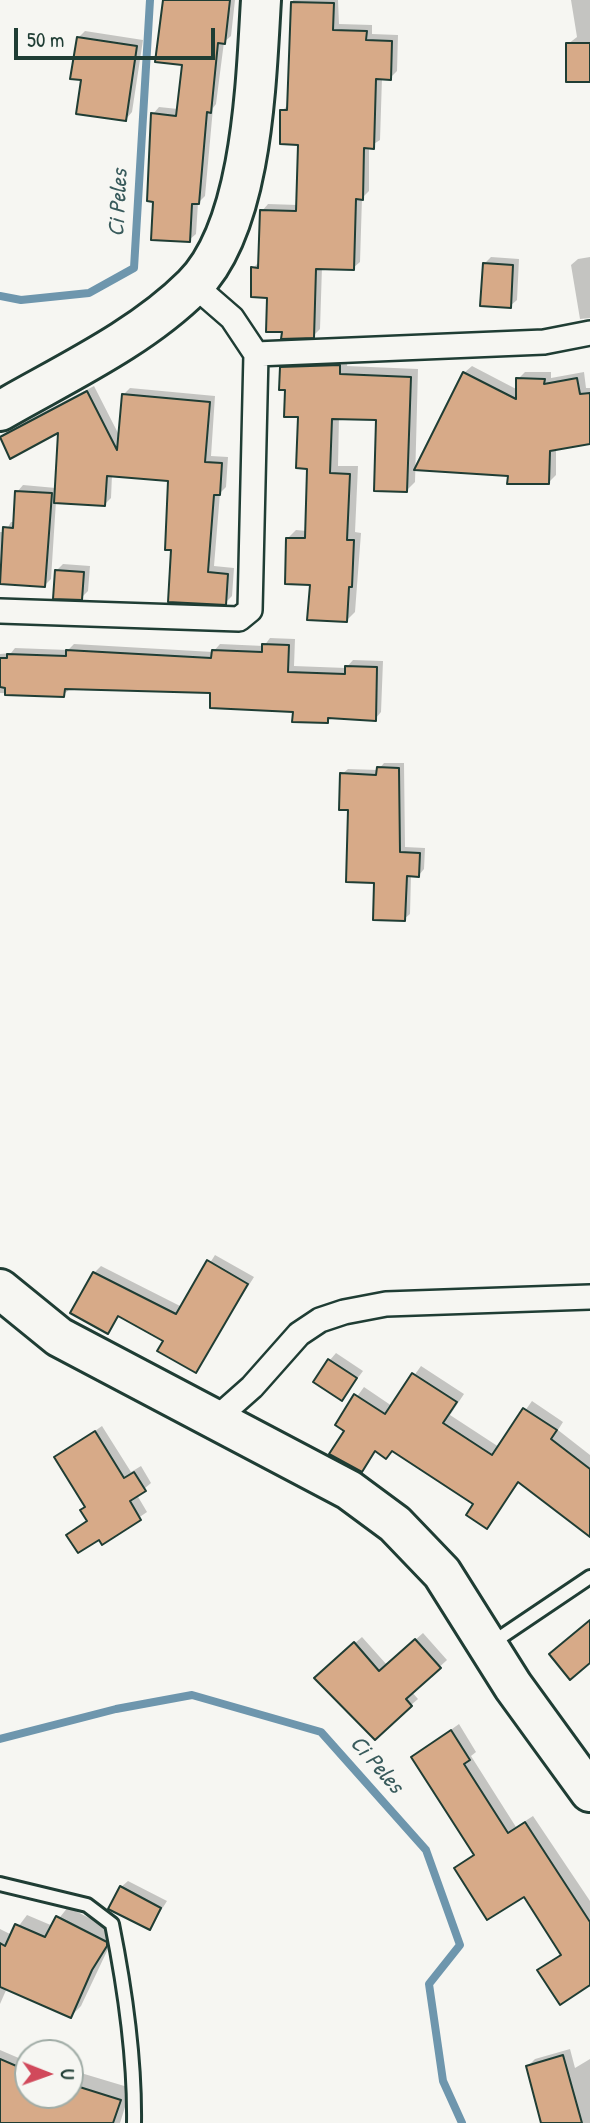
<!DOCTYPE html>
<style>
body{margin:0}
#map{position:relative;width:590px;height:2123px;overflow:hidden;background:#f6f6f2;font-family:"Patrick Hand",sans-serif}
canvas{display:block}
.north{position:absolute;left:14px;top:2039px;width:70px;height:70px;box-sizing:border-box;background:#f6f6f2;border:2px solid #a0aca6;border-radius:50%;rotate:91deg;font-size:19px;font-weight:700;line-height:28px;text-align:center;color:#1f3d34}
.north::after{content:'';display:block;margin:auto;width:24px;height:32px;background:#d1495b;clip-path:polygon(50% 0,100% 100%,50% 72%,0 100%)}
.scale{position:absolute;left:14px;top:28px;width:201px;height:32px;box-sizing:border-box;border:4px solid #1f3d34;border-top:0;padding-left:9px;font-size:21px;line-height:24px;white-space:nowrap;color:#1f3d34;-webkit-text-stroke:5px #f6f6f2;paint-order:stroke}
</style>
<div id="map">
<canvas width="590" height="2123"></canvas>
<div class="north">U</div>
<div class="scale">50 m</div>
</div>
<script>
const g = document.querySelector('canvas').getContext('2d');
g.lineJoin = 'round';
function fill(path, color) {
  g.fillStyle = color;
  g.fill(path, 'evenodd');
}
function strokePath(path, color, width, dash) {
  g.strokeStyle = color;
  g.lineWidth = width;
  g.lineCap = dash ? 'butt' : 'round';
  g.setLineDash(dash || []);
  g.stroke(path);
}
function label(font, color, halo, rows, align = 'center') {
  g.font = font + ' "Patrick Hand",sans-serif';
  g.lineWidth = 5;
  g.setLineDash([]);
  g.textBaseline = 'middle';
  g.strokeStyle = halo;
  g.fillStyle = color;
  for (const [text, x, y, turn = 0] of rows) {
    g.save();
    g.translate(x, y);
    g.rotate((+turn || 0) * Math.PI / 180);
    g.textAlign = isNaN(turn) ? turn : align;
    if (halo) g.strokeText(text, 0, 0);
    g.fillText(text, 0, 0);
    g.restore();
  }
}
const shadow = new Path2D(`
 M184 0H235L231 36 224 42 216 104 213 108 205 196 198 203 196 234 189 240 155 200 153 114 159 107 178 109 184 63Z
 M293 0H338L339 24 372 25V34L398 35 397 71 390 78H382L380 140 369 147V191L362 198 360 262 353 268 322 267 320 329 313 336 284 331 253 268 260 261 262 211 268 204 298 205 300 143 282 111 289 104Z
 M571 0H590V80L568 44 577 37Z
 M85 31 143 40 132 112 126 119 83 79 78 38Z
 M491 257 519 259 517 300 510 306 484 264Z
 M590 257V318L580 319 571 265 578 259Z
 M348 357 347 366 418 369 415 482 407 490 378 418 339 417 338 466H358L355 532 361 533 355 612 347 620 312 583 288 538 296 530 307 531 309 467 300 416 287 389 282 368 290 359Z
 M472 366 518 390V379L525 372H551V378L584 372 586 388H590V442L556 448V475L549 482 509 474 464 373Z
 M94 386 120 437 123 395 130 388 215 396 211 456 228 457 226 487 220 493 214 566 234 568 232 596 225 603 173 549 169 479 112 475 111 498 104 505 56 501 51 579 44 586 0 583V532H5L11 522H15L17 492 23 485 56 488 60 430 1 438 7 431Z
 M63 564 90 566 88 591 81 598 56 571Z
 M270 638 295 639 294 666 346 668 353 660 383 661 381 712 375 719 332 717 327 721 295 710 212 691 71 688 63 695 0 693V654L11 653 15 648 68 650 74 644 213 652 220 644 264 646Z
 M384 763H404L405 847 425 848 424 869 419 875H411L410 914 404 919 376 881 350 809 342 774 348 769 378 770Z
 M215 1255 254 1277 195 1371 165 1340 120 1315 108 1332 94 1273 101 1266 182 1307Z
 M336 1353 363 1371 342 1399 330 1360Z
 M421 1366 464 1394 450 1415 499 1447 532 1401 563 1422 558 1430 590 1455V1536L520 1481 487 1527 476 1504 393 1450H377L361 1470 346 1431 337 1424 364 1387 392 1406Z
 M102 1426 131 1472 141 1466 151 1483 137 1495 147 1512 103 1542 100 1537 69 1535 88 1520 87 1506 56 1458Z
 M423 1633 447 1660 412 1692 418 1699 411 1705 323 1671 362 1637 387 1665Z
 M459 1724 476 1752 471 1756 516 1827 533 1816 590 1901V1987L540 1970 562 1953 524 1894 456 1869 475 1854 413 1757Z
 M128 1881 167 1901 150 1928 121 1887Z
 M68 1907 116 1932 81 2006 71 2016 7 1988 0 2004V1929L12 1935 27 1915 53 1926Z
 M570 2049 575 2068 590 2059V2123H565L528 2066 535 2059Z
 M0 2050 28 2062V2082L10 2123H0Z
 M71 2070 131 2088 120 2123H47L56 2095H70Z`);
const stream = new Path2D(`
 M0 296 21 300 89 293 134 268 150 0
 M0 1739 116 1709 192 1695 321 1732 426 1850 460 1945 429 1984 443 2081 462 2123`);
const building = new Path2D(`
 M163 0H230L225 44 218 43 211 113 207 112 199 204H192L190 242 151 240 153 202 147 201 151 113 176 116 182 65 155 62Z
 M291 2 334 3 333 30 367 31 366 40 392 41 391 80 376 79 374 149 364 148 363 200 356 199 354 270 316 269 314 338 281 339 282 332H266L267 298 251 297V267L258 268 260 210 296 211 298 145 280 144V110H287Z
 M77 37 137 46 126 121 76 114 81 80 70 79Z
 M566 43H590V82H566Z
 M483 263 513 265 511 308 480 306Z
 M340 365V374L411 377 407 492 374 491 376 420 332 419 330 473 350 474 347 540H354L352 587H349L347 622 307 620 310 585 285 584 286 538H305L307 469 296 468 298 417H284L285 390H279L280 367Z
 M463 372 516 399V378L545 379 544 384 577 378 580 394 590 393V444L550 451 549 484H507L508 476 414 470Z
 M87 391 117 450 122 394 210 402 205 462 222 463 220 495H214L208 572 228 574 226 605 168 602 171 550H165L168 481 107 476 105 506 54 503 58 433 10 459 0 437Z
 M15 491 52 493 45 587 0 584 3 527 13 528Z
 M55 570 84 572 82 600 53 599Z
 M262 644 289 645 288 672 345 674V666L377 667 376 721 328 718V723L292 722 293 712 210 708V693L65 689 64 697 5 695V688L0 687V658H7V654L66 656V650L211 658 212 650 262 652Z
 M377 767 399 768 400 852 420 853 419 877 407 876 405 921 373 920 374 883 346 882 348 810H339L340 773 376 775Z
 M207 1260 248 1284 196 1373 157 1351 163 1341 118 1316 108 1334 70 1313 93 1272 176 1314Z
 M328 1359 357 1378 342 1401 313 1382Z
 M412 1373 457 1402 443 1423 492 1455 523 1408 557 1430 551 1439 590 1469V1537L518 1482 487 1529 466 1515 473 1504 392 1451 386 1459 375 1451 362 1472 329 1454 344 1431 335 1425 354 1394 385 1414Z
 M95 1431 124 1478 134 1472 146 1491 130 1501 141 1520 102 1545 99 1540 78 1553 66 1535 87 1521 80 1510 85 1507 54 1457Z
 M590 1620V1663L570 1680 549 1654Z
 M415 1639 441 1668 406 1699 412 1706 375 1740 314 1678 354 1642 379 1671Z
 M451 1730 470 1760 464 1764 508 1833 525 1822 590 1922V1985L560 2005 537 1970 561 1955 524 1897 487 1920 454 1868 474 1855 411 1757Z
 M120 1886 161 1908 150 1930 108 1909Z
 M56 1916 107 1942V1946L92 1970 71 2018 0 1987V1943L5 1946 15 1924 45 1937Z
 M563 2055 582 2123H541L526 2066Z
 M0 2059 28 2071V2095H70V2084L121 2100 113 2123H0Z`);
const service = new Path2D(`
 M492 1643 590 1577
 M0 1884 87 1905 112 1924C125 1989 135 2056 134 2123`);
const minor = new Path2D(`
 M194 285 232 318 256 354 544 342 590 333
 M0 611 239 619 250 610 256 354
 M217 1418 252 1387 299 1334 320 1320 344 1312 386 1304 590 1297`);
const trunk = new Path2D(`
 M0 411C64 374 140 339 193 286 253 226 256 81 261 0
 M0 1289 59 1337 349 1490 395 1524 442 1573 513 1686 590 1792`);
const waterNames = [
 ["Ci Peles",119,203,-87],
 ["Ci Peles",376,1765,49]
];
fill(shadow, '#0003');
strokePath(stream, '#6e96ad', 8);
fill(building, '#d7aa88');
strokePath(building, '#1f3d34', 2);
strokePath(service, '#1f3d34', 18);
strokePath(minor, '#1f3d34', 28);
strokePath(trunk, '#1f3d34', 44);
strokePath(service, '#f6f6f2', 12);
strokePath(minor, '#f6f6f2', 23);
strokePath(trunk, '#f6f6f2', 38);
label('italic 23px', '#395b5c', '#f6f6f2', waterNames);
</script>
